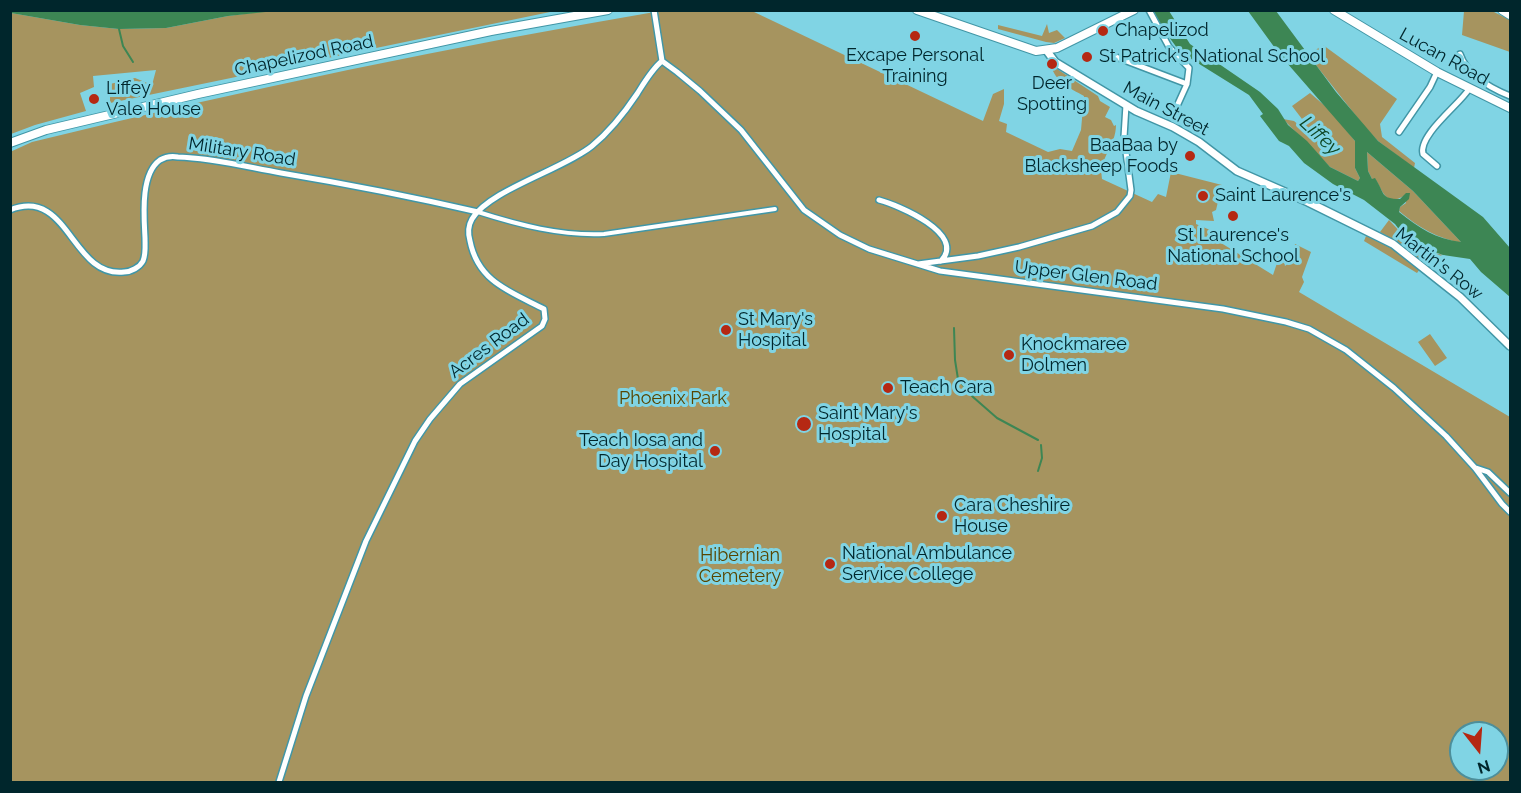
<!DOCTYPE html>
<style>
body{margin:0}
#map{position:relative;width:1521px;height:793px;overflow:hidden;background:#80d4e4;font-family:Raleway,sans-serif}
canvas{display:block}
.frame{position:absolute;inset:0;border:12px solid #00262c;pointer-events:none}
.north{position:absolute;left:1449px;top:721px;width:60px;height:60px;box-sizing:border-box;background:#80d4e4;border:2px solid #4d8e9a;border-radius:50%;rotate:163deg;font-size:16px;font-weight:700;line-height:24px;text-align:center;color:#00262c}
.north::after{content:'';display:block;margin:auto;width:21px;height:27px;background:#b52813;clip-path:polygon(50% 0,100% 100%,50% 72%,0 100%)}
</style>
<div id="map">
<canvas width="1521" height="793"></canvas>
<div class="frame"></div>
<div class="north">N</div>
</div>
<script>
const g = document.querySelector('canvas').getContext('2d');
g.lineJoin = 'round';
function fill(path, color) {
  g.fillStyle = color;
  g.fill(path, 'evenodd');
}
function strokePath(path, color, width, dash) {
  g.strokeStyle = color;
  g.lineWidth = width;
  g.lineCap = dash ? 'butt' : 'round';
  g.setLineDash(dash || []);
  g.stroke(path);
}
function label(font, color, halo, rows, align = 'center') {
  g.font = font + ' Raleway,sans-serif';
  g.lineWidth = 6;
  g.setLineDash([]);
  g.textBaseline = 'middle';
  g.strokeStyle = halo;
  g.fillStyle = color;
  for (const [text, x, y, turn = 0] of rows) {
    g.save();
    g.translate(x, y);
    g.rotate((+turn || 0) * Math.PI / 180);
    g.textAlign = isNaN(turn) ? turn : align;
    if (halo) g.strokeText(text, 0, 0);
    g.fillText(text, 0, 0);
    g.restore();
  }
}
const green = new Path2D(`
 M275 10 555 11 110 103V84L135 78 152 85 156 70 93 76 94 87 80 93 86 111 35 125 11 134V13L80 25 119 29 166 28 228 16Z
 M666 10 752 11 983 121 993 94 1004 89V104L999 121 1007 124 1006 132 1048 152 1060 149 1072 151 1081 130 1084 96C1070 88 1055 82 1051 65L1098 96 1100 101 1110 107 1105 117 1111 120 1114 126 1116 125C1116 146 1099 157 1102 179L1152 202 1158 194 1166 197 1171 172 1222 185 1216 210 1212 212 1214 221 1196 220V224L1210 230 1213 238 1273 275 1277 263 1275 254 1283 256 1285 266 1293 259 1295 244 1311 252 1302 277 1304 282 1299 292 1510 417V782H11L10 152 32 142C242 90 453 46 666 10ZM1461 733H1497V769H1461Z
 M1464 11H1492L1510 20V52L1462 35Z
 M1047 24 1049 33 1057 30 1065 38 1054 43 1046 42 998 29V25L1042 36Z
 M1323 45 1397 99 1380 124 1382 137 1415 163 1414 168 1378 141 1364 126 1308 55Z
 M1310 93 1332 112 1355 141V168L1360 178 1358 181 1330 167 1283 119 1294 121 1301 127 1312 120 1308 115 1302 119 1292 106Z
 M1367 152 1413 191 1462 243C1437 238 1419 228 1399 211L1400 207 1406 203 1404 196C1385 207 1383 190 1375 179H1372L1368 171Z
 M1389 220 1404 236 1427 251 1443 255 1420 260 1398 242 1380 232Z
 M1366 236 1395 250 1420 269 1417 273 1364 241Z
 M1430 334 1447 358 1435 366 1418 342Z`);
const water = new Path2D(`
 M11 10H275V11L228 16 166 28 119 29 80 25 11 13Z
 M1153 11H1169L1190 44 1260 92 1278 109 1288 125 1307 141 1330 167 1358 181 1360 178 1355 168V141L1280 55 1248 11H1276L1336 92 1378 141 1483 217 1510 248V297L1481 272 1470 259 1443 255 1413 244 1404 236 1395 224 1364 200 1333 184 1304 163 1289 146 1279 141 1260 116 1263 114 1249 95 1180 52 1166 33ZM1367 152 1413 191 1461 242C1436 239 1419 228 1399 212L1400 207 1409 199 1410 193H1406L1400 199C1380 199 1385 193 1375 178L1372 179 1368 171Z`);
const stream = new Path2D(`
 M119 29 123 46 133 62
 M954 328 955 360 958 379 973 397 997 418 1038 440
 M1038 471 1042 458 1041 445`);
const pedestrian = new Path2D(`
 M478 212C519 225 561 236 604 234L775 209`);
const minor = new Path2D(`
 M654 10 662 61
 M1149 10 1169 47 1189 68 1187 84 1177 106
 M1460 54C1467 75 1490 88 1510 96
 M1116 57 1187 84
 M662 61 677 72 700 91 741 130 804 210 840 235 869 249 940 271 1223 309 1286 322 1309 329 1346 350 1394 388 1446 436 1475 468 1502 504 1510 512
 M1399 132 1430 87 1437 72
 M1437 166 1423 154C1418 135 1460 104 1469 89
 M879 200C898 205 967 234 941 261
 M10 210C69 186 71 278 124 272 131 272 140 267 143 261 146 254 145 245 145 238 144 217 140 174 160 160 165 157 172 156 178 157 212 158 247 167 281 173 347 184 413 197 478 212
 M918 264 978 256 1019 247 1092 226 1117 212 1130 196 1131 190 1124 137 1126 105
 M1476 468 1488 472 1510 493
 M279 782 306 696 366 541 415 441 430 419 460 384 542 326 545 319 544 309C511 292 478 282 470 241 468 234 468 226 472 219 489 190 564 169 592 146 609 132 625 112 637 94 644 83 652 69 662 61`);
const tertiary = new Path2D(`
 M1047 51 1055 62 1136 111 1173 127 1199 142 1237 171 1308 202 1393 244 1460 297 1510 346`);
const secondary = new Path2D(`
 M917 10 1036 51 1057 48 1134 10
 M1334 10 1437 72 1510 108
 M1502 10 1510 15
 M10 143 46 130 198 94 491 31 608 10`);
const markers = [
 [1103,31,6,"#b52813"],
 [915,36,6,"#b52813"],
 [1087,57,6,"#b52813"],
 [1052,64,6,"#b52813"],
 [94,99,6,"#b52813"],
 [1190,156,6,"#b52813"],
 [1203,196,6,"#b52813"],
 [1233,216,6,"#b52813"],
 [726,330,6,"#b52813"],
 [1009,355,6,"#b52813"],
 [888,388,6,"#b52813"],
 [804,424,8,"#b52813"],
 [715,451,6,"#b52813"],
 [942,516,6,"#b52813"],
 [830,564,6,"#b52813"]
];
const poiNames = [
 ["Chapelizod",1115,31],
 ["Excape Personal",915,56,"center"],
 ["Training",915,77,"center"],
 ["St Patrick's National School",1099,57],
 ["Deer",1052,84,"center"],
 ["Spotting",1052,105,"center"],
 ["Liffey",106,89],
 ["Vale House",106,110],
 ["BaaBaa by",1178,146,"right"],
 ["Blacksheep Foods",1178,167,"right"],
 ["Saint Laurence's",1215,196],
 ["St Laurence's",1233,236,"center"],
 ["National School",1233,257,"center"],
 ["St Mary's",738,320],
 ["Hospital",738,341],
 ["Knockmaree",1021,345],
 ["Dolmen",1021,366],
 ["Teach Cara",900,388],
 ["Saint Mary's",818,414],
 ["Hospital",818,435],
 ["Teach Iosa and",703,441,"right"],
 ["Day Hospital",703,462,"right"],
 ["Cara Cheshire",954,506],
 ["House",954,527],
 ["National Ambulance",842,554],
 ["Service College",842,575]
];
const streetNames = [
 ["Chapelizod Road",304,56,-12],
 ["Lucan Road",1444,57,29],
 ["Main Street",1166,109,28],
 ["Military Road",242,152,9],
 ["Martin's Row",1439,264,38],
 ["Upper Glen Road",1086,276,7],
 ["Acres Road",489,346,-37]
];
const parkNames = [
 ["Phoenix Park",673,399],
 ["Hibernian",740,556],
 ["Cemetery",740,577]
];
const waterNames = [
 ["Liffey",1320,136,43]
];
fill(green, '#a6945f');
fill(water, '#3d8654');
strokePath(stream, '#3d8654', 2);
strokePath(pedestrian, '#4196a6', 7);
strokePath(minor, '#4196a6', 8);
strokePath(tertiary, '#4196a6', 10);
strokePath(secondary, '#4196a6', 10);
strokePath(pedestrian, '#fff', 4);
strokePath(minor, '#fff', 5);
strokePath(tertiary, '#fff', 7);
strokePath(secondary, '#fff', 8);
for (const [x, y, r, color] of markers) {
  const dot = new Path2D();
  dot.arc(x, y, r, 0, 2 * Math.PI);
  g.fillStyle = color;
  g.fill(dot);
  strokePath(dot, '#80d4e4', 2);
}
label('18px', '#00262c', '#80d4e4', poiNames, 'left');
label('18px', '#00262c', '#80d4e4', streetNames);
label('18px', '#584500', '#80d4e4', parkNames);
label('italic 20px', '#0d4522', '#80d4e4', waterNames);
</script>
